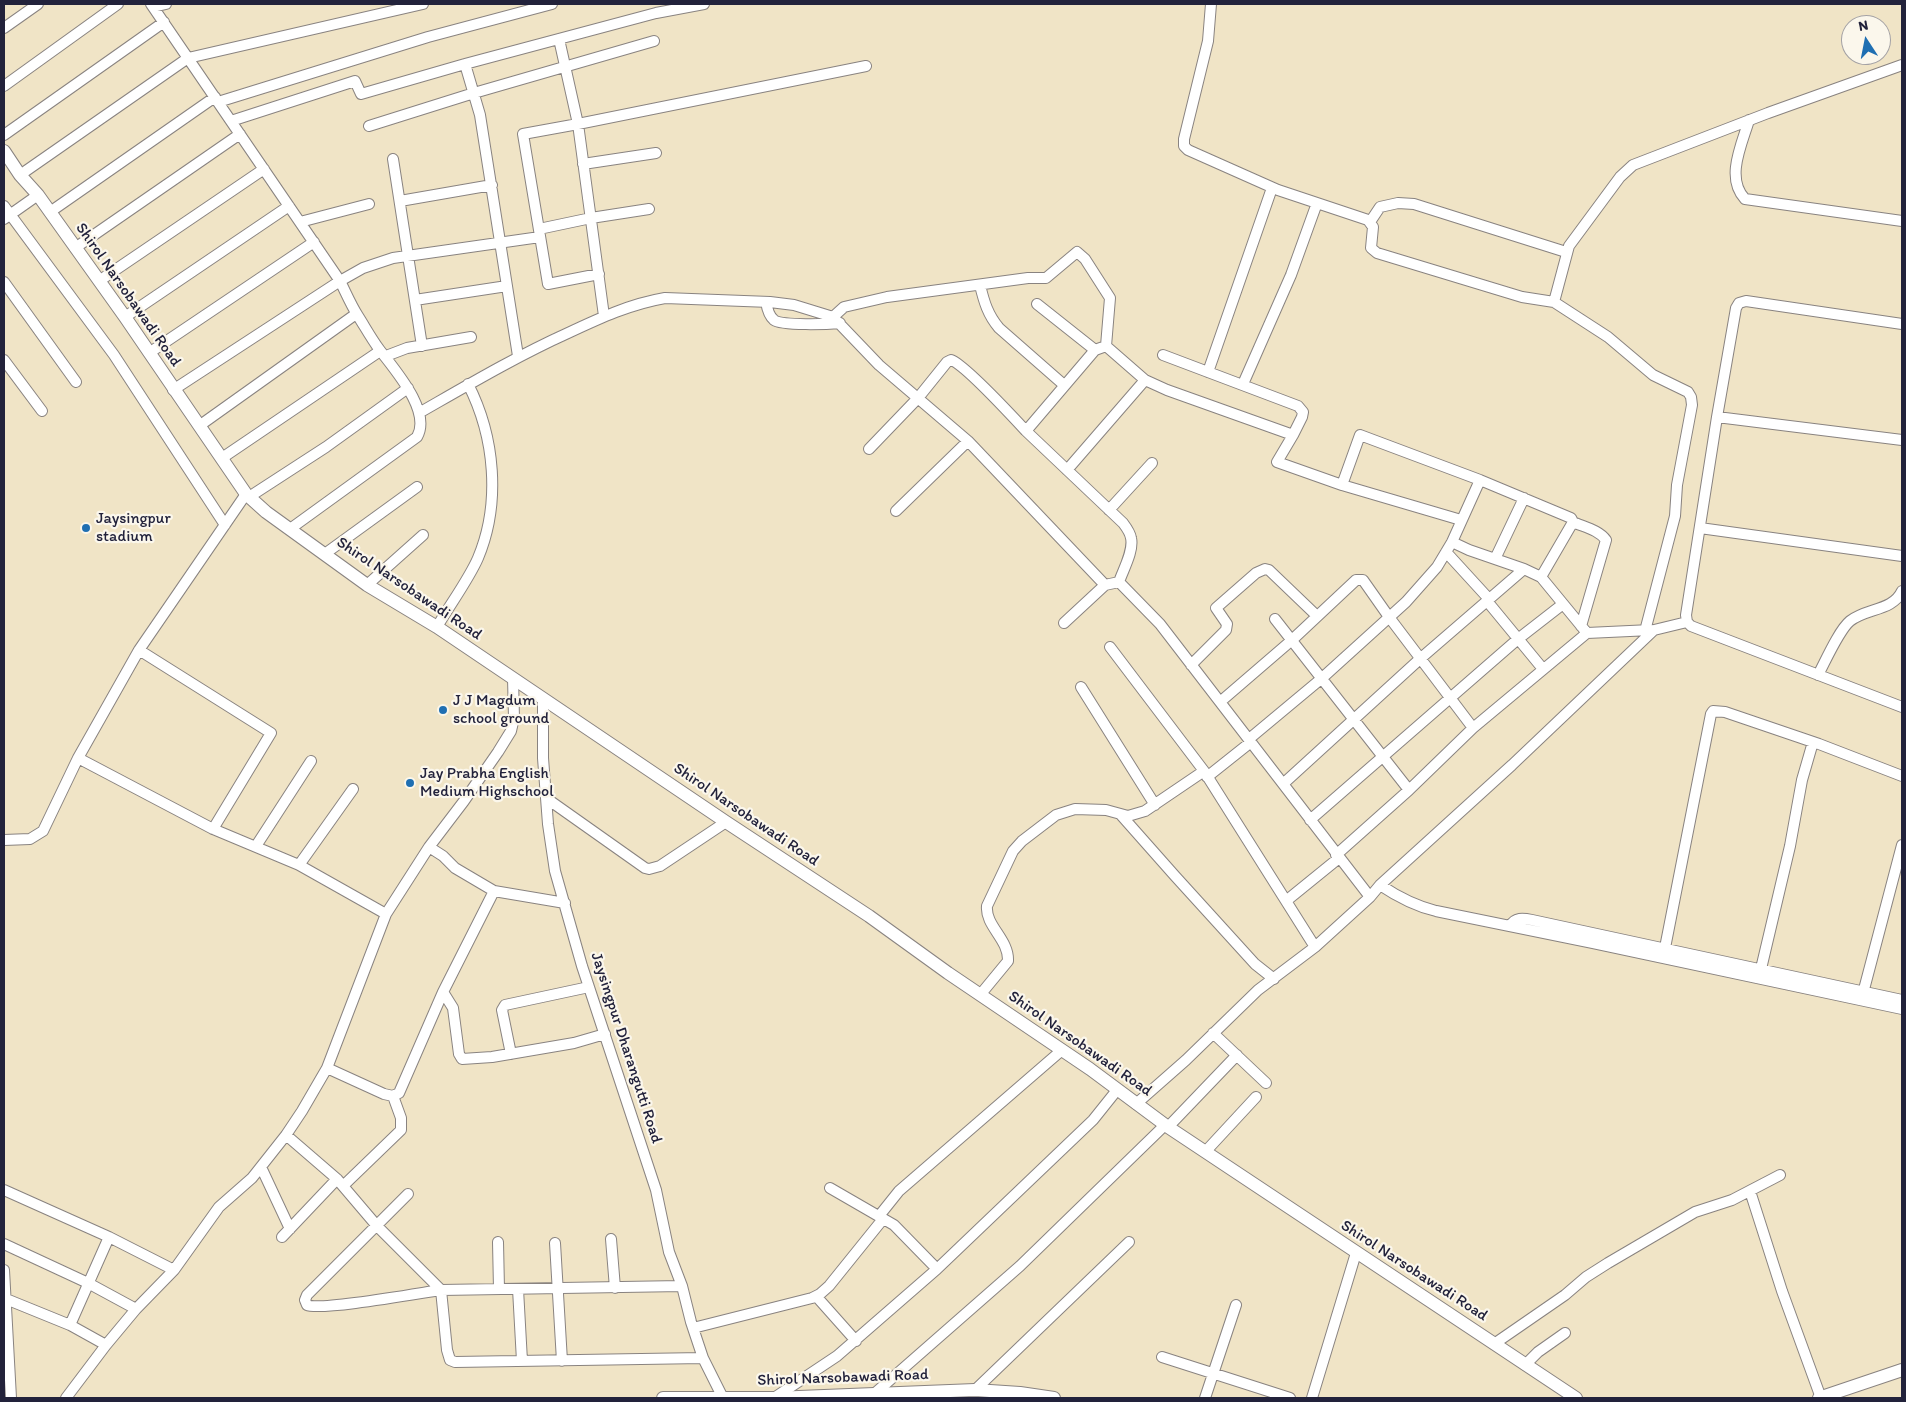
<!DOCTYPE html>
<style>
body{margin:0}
#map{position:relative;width:1906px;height:1402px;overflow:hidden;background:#f0e4c6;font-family:Itim,sans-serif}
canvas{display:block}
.frame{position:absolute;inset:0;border:5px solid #22223b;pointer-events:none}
.north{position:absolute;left:1841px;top:15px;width:50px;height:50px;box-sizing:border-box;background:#fbf7ec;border:1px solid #a4a2a5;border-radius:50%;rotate:349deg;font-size:14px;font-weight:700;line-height:20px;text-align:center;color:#22223b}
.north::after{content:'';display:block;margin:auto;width:18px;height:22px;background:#1f6fb2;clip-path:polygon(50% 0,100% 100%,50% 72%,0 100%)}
</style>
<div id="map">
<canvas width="1906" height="1402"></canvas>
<div class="frame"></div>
<div class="north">N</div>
</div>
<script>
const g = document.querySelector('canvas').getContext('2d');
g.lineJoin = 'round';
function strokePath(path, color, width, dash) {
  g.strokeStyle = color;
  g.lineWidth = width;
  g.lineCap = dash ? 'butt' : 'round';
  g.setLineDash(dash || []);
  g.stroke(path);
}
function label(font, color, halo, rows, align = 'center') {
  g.font = font + ' Itim,sans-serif';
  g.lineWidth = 4.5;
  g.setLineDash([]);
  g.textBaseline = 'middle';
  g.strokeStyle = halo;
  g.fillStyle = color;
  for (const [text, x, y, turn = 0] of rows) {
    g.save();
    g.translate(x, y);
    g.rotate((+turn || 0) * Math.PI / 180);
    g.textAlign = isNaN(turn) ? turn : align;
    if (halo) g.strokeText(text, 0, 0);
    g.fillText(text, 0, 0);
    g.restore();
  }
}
const minor = new Path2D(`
 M151 4 340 281C346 293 351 305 358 316 365 327 371 338 379 349 394 369 432 411 417 437L290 529
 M1211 4 1208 41 1184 139V146L1188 150 1278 190 1368 220 1373 227 1371 248 1377 253 1522 297 1554 302 1608 337 1653 375 1688 392 1691 397 1692 405 1677 485 1675 516 1645 631
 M153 7 166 4
 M4 28 38 4
 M559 39 578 124 604 316
 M465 64 480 115 518 356
 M4 86 118 4
 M218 102 428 37 552 4
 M1749 120C1742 144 1725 178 1745 199L1902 221
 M231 121 355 81 361 94 465 64 656 13 704 4
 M369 126 474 93 654 41
 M4 135 164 22
 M393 159 422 346
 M583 164 656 153
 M20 175 188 58 423 4
 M400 201 492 185
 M4 206 114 355 225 525
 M50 212 215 97
 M4 219 38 195
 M300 222 369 204
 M1370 222 1380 207 1398 203 1414 204 1566 252
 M539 229 591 218 649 209
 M75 248 240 134
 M599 274 548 284 523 134 578 124 866 66
 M99 281 264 169
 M4 282 76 382
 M980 285C984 302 988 315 999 328L1064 385
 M415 300 507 286
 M766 302C767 308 769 316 774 320 782 326 829 324 840 323
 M1554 302 1569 246 1620 177 1633 165 1768 113 1902 65
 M1037 304 1095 350
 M125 317 289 206
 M833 317 844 307 887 297 1028 278H1046L1077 252 1085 259 1110 298 1106 346 1095 350 1026 431C1013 417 964 364 951 360L947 362 918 398 869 449
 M1106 346 1145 380 1167 390 1293 435 1277 462 1342 485 1461 520
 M149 353 314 242
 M1163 355 1298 406 1303 412 1302 417 1293 435
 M386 356 407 348 471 337
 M4 360 42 411
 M1208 372 1272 188
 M1243 384 1291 275 1317 203
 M173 390 340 281 363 268 393 258 540 237
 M419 413C468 385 517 356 568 333 600 318 630 304 665 298L770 302 794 305 833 317 879 365 968 441 1105 585 1119 582 1160 624 1370 897
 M1717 417 1902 440
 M199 426 356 314
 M1026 431 1123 523C1126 527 1130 532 1131 538 1134 551 1123 570 1119 582
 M222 458 380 351
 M1067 470 1145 380
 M1342 485 1360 435 1480 480 1571 518 1573 522 1541 577
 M249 497 326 447 408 388
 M1109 510 1152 463
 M896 511 968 441
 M1573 522C1584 527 1599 530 1606 540L1581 626
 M1700 528 1902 556
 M1452 542 1469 550 1524 569 1541 577 1587 633
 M1446 552 1489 599
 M326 553 417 487
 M1495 559 1524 498
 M367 585 423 535
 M1487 601 1543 669
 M1275 619 1409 790
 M1687 622 1686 615 1717 417 1736 308 1739 303 1746 301 1902 324
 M1064 623 1105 585
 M437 627C449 606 469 579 478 558 501 503 495 437 468 384
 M1110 647 1204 771 1315 947
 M139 650 271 733 213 829
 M1191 665 1226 630 1227 624 1216 608 1256 573 1265 569 1269 570 1317 616
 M1818 675C1825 662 1839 630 1850 621 1866 608 1893 611 1902 591
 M1081 687 1155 805
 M543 698V758L548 824 555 871 582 966 656 1190 669 1252 682 1286 691 1322 703 1358 723 1398
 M1220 702 1292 640 1356 580H1363L1389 617 1473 728
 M1249 739 1321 679 1406 602 1437 567 1452 542 1480 480
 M78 758 213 829 299 865 386 914
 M1207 777 1251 742
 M1283 784 1421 658 1524 569
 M546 798 645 868 649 869 660 866 726 822
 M1121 815 1175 876 1255 964 1274 979
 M1310 820 1518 639 1563 604
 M4 840 30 839 43 831 78 758 139 650 246 494
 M256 846 311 761
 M429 847 443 856 455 868 494 891 565 903
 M1336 855 1409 790 1473 728 1587 633 1651 630
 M299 865 353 789
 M1380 885C1398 897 1415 906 1436 911L1593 943 1902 1009
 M1286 901 1339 858
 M1510 926C1515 917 1523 918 1532 920L1902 1000
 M1663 958 1711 714 1713 711 1725 712 1819 744 1902 776
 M1760 973 1790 846 1802 780 1813 742
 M443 992 453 1008 459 1054 462 1059 492 1057 574 1043 605 1034
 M980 995 1008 961C1009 939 985 926 987 906L1013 851 1022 841 1056 815 1075 809 1106 810 1128 816 1145 811 1204 771
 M1862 997 1902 845
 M1213 1033 1266 1083
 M511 1054 502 1010 505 1005 589 987
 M327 1068 384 1094 393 1096 399 1093 443 992 494 891
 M1136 1104 1186 1060 1258 990 1315 947 1370 897 1380 885 1512 765 1654 630 1687 622 1691 626 1902 707
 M1168 1127 1237 1055
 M286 1135 337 1179 377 1226 441 1290 682 1286
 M1206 1151 1256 1097
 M261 1167 290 1229
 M343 1186 401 1130V1118L393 1096
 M830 1188 894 1225 937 1269
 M4 1190 109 1237 174 1270
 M1750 1191 1782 1291 1821 1398
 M408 1194 307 1295 305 1300 307 1305C320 1311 420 1293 441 1290L447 1350 450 1360 455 1362 703 1358
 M879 1216 899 1191 1062 1050
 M282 1237 337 1179
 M611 1239 615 1288
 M498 1242 499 1289
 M555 1243 562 1361
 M4 1244 88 1283 136 1309
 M4 1270 11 1398
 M518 1289 522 1361
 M816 1296 856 1341
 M6 1299 70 1325 106 1345
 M70 1325 109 1237
 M693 1328 812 1298 820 1294 829 1286 883 1219
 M1494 1344 1565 1295 1586 1277 1608 1263 1695 1212 1732 1200 1780 1175
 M1162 1357 1290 1398
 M1525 1365 1538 1352 1565 1333
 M975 1390 1129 1242
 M874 1394 1020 1266 1165 1125
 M66 1398 106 1345 136 1309 174 1270 219 1207 252 1178 286 1135 302 1111 327 1068 386 914 429 847 464 801 498 752 511 731 514 718 513 678
 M774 1398 837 1356 937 1269 1093 1120 1117 1090
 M1205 1398 1236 1305
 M1312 1398 1356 1253`);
const major = new Path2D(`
 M4 151 20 175 38 195 125 317 246 494 266 512 367 585 437 627 726 822 869 916 948 973 1090 1069 1168 1127 1576 1398
 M663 1398H774L975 1390 1020 1393 1054 1398
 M1819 1398 1902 1370`);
const markers = [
 [86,528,5,"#1f6fb2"],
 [443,710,5,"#1f6fb2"],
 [410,783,5,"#1f6fb2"]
];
const streetNames = [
 ["Shirol Narsobawadi Road",128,295,55],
 ["Shirol Narsobawadi Road",409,589,34],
 ["Shirol Narsobawadi Road",746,815,34],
 ["Shirol Narsobawadi Road",1080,1044,35],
 ["Jaysingpur Dharangutti Road",626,1048,72],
 ["Shirol Narsobawadi Road",1414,1271,33],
 ["Shirol Narsobawadi Road",843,1378,-2]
];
const poiNames = [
 ["Jaysingpur",96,519],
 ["stadium",96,537],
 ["J J Magdum",453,701],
 ["school ground",453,719],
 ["Jay Prabha English",420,774],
 ["Medium Highschool",420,792]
];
strokePath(minor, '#898380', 12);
strokePath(major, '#898380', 14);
strokePath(minor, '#fff', 10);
strokePath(major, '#fff', 12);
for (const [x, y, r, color] of markers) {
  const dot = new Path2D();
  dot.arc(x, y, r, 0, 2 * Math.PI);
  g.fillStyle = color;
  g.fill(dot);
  strokePath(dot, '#fbf7ec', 2);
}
label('16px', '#22223b', '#fbf7ec', streetNames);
label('16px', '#22223b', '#fbf7ec', poiNames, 'left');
</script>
